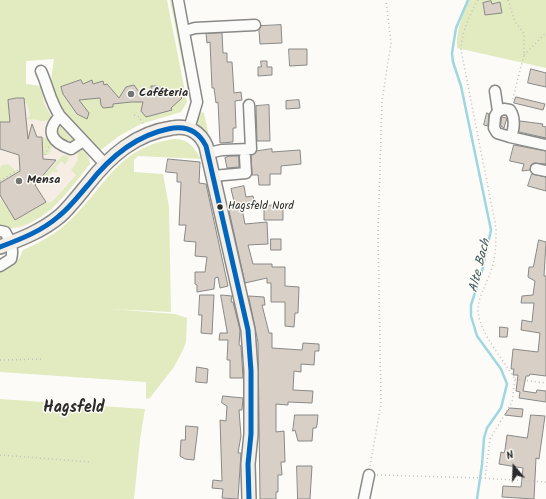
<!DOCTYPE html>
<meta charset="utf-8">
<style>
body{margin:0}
#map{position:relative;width:546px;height:499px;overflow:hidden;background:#fcfbf8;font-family:Kalam,sans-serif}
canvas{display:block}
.north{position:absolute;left:494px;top:447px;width:40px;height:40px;-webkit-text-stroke:3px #fdfcf7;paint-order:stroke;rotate:341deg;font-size:11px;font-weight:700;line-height:16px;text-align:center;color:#2b2b2b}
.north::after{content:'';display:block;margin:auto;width:14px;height:18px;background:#2b2b2b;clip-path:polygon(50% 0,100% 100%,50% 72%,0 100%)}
</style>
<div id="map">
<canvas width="546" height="499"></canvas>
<div class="north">N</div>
</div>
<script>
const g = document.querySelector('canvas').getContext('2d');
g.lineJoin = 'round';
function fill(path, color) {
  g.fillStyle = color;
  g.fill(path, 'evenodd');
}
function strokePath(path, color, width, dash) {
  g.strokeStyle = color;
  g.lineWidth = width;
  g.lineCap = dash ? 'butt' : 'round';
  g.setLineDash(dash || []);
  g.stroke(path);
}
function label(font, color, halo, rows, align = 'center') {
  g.font = font + ' Kalam,sans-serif';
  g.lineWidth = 3;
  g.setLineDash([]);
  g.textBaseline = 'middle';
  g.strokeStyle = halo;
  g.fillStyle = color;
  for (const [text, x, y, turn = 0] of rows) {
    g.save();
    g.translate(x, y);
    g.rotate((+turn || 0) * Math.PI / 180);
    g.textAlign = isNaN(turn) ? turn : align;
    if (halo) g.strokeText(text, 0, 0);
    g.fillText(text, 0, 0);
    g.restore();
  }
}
const built = new Path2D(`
 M25 61 26 84 41 86V93L61 87 79 146 89 158 90 164 59 202 43 216 22 228 0 229V65Z`);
const green = new Path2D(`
 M0 0H167L187 102 181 112 141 124 119 136 101 150C86 143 56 107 52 90 50 81 53 68 54 59L26 61V84L41 86 44 104 52 118C43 125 35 117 26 120L30 115 27 104 23 101V98L8 100 10 122H0Z
 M170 0H173L187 66 183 67Z
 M469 0H546V68L457 48C456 31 462 15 469 0Z
 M189 79 193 101 186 118 190 102 186 81Z
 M201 112 204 113 210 141C204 132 192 123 201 112Z
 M58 124 74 141 73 143 67 144 54 133Z
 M42 137 47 138 52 145 51 151 48 155H43Z
 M173 139C188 138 194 147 201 159L138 156 134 160V172L163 174 169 207 171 312 111 309 175 314 187 318 186 342 183 350 174 367 149 399 146 398V382L0 372V268L19 259 23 250C44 241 62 230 78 212 110 178 121 148 173 139Z
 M81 148 89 158 90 164C65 195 44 229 0 229V200L2 199 15 220 46 202 48 203 53 201 76 175 71 170 78 160 77 150Z
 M63 155 68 156 69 158 65 165 61 161 55 168 58 171 56 173 53 171 47 177 49 180 47 182 44 180 40 184 38 182Z
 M8 164 15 170 20 171 0 183V168L2 165Z
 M0 399 145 409 140 440 134 499H0Z`);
const stream = new Path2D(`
 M468 0 456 28 452 53 453 62 461 86 491 230 482 271 471 305V316L477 336 501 369 507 384 501 408 487 428 484 438 482 465 477 499`);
const building = new Path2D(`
 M491 1 492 4 500 2 502 13 485 15 483 3Z
 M281 25 282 43 260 44 259 30 261 26Z
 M222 33 223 53H227V62H232L234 93 241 92 242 100 235 101 236 128H233V142L220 143 218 102 216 103 214 88H212L210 42 207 43 206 34Z
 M289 49H307V65L290 66Z
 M261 61H267V67H272V75L258 76V67H261Z
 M531 69 546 73V87L528 83Z
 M81 80 83 84 92 80 93 84 103 81 104 85 107 84 119 98 126 87 134 85 141 95 151 89V86H157L174 93 182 98 171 108 172 110 146 117 141 111 143 102H131L113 104V107L103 108 101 105 100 98 79 100 89 113 87 119 77 114 63 94 61 87Z
 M516 97 545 104 543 110 514 103Z
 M17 98H24L28 139 32 124 37 137H42L43 159 56 160 35 185 46 202 15 220 0 195V183L20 171 19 155 0 149V122H10L8 100Z
 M299 100 300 108 286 109V101Z
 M269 105 270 141H257L256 106Z
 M487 113 489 114 488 126 484 125Z
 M502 117 507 118 504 128 501 126Z
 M520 121 543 124 542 126 546 127V138L519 132Z
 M514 145 546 151V164L534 163 531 165 530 170 522 171 524 164 510 161Z
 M272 149V152L300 150 301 164 281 166V174H270V185H259L258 175H252L251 155 257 151Z
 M230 156H239V167L227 168 225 158Z
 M168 159 200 162 199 183 206 184 228 286 220 288 218 277 215 278 214 289 197 292V285L195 284V272H205L207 257 195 256 196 242 184 241 186 225H179L181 182H177V173L166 172Z
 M532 174 546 177V191L528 186Z
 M244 186 246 197 253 196 256 208 242 209 245 224 267 222 268 244 248 245 253 264H272V267H285V286L299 287 298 313H295L294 327 285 326V302H271V283H267V278L245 283 228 206 235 205 231 189Z
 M283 205V220H264V206Z
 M271 239H281V250H271Z
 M539 240 546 242 544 276H546V376L530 374 529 376H526L523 391 536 393 537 390 546 391V402L519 398 520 392 516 391 518 375H513L514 369H511L513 349 538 352 540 333 521 330 522 320 532 322 534 303H521L522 296 533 295 535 281 528 277 529 267H533Z
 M200 295H214L212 334 201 333 202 315H199Z
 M221 295 232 296 231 302H233L240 330 239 345 241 346 243 378H230V360H227L228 340H219L220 333H227Z
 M249 296 264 297 265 305H262L269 333H272V348L302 350 303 343 319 344V351H315L314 365 301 364V372L294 371 293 390 313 391 312 403 288 402V405L276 404V432L284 431 285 462H281L282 475H278V492H276V499H260L258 343Z
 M500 327 508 328 507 337H500Z
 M197 367 208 369 207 383 196 382Z
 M223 396 243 398 242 410H239L241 436 238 453H241L238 499 222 498 223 489 212 488 213 480 222 481 220 420 226 421 227 406 222 403Z
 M510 408 523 409 522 417 505 415Z
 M295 415H318L317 425 316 428H313L312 441H298L295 430 293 431Z
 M531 415 545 416 539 459 536 458 534 499 502 497 503 486 521 487 523 468 499 464 501 452 504 453 505 450 507 435 527 438Z
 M186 426 198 427 194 460 185 459 180 456 181 440H185Z
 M297 466H312L310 499H298Z`);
const path = new Path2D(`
 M478 0C469 16 462 31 461 50L496 228C496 243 496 257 491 271 487 284 477 298 478 312 480 333 504 361 515 379L512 402 490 439 485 478
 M508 0 515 22 524 33V55L512 102
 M524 55 546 33
 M134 115 139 117 144 125
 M45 155 49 146
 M0 181 18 170
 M0 360 43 359
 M515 379 546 383
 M0 455 90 462
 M370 466 381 404 378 234 382 101 391 43 386 0
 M377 475 483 478 546 482`);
const minor = new Path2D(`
 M178 0 197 102 189 129
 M185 31 195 28 255 25
 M41 71C48 86 50 102 60 116L105 164
 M495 91 498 111
 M504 109 510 110C515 117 515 129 510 137L497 133 494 128 495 116 498 111Z
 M60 116C44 132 53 143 71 149L83 141
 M510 137 546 145
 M208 153 222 150 251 149 249 105
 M536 169 546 171
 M213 176 246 173 245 157
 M0 231 5 232C10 240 14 250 11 259L0 266
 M364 499 369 475`);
const major = new Path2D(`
 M0 247C21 239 42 231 60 216 70 207 79 195 88 184 110 156 136 133 172 128 188 125 200 132 206 146L248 330 251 371V434L248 464 249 499`);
const bus1 = new Path2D(`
 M0 247C21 239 42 231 59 216 70 207 79 195 88 185 109 158 134 136 168 129 185 125 198 130 206 146L248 330 251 371V434L248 464 249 499`);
const markers = [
 [131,94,4,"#747473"],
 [19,181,4,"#747473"],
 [220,207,3.5,"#2b2b2b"]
];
const busNames = [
 ["Hagsfeld Nord",228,207]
];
const poiNames = [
 ["Caféteria",139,94],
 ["Mensa",27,181]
];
const waterNames = [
 ["Alte Bach",481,266,-76]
];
const districtNames = [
 ["Hagsfeld",74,409]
];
fill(built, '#f6eee5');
fill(green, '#e2ebc0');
strokePath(stream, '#a0d6e0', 2.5);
fill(building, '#d8cfc7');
strokePath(building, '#898987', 1);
strokePath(minor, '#898987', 13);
strokePath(major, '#898987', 16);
strokePath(path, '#c0bfbc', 1.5, [1, 3]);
strokePath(minor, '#fbfbf9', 10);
strokePath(major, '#f3eee8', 13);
strokePath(bus1, '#0065bd', 5);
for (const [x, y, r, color] of markers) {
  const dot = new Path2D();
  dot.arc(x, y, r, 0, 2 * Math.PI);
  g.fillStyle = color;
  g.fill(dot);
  strokePath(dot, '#fdfcf7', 1.5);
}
label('11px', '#2b2b2b', '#fdfcf7', busNames, 'left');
label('bold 12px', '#2b2b2b', '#fdfcf7', poiNames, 'left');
label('italic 13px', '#425a5e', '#fdfcf7', waterNames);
label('bold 16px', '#2b2b2b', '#fdfcf7', districtNames);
</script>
